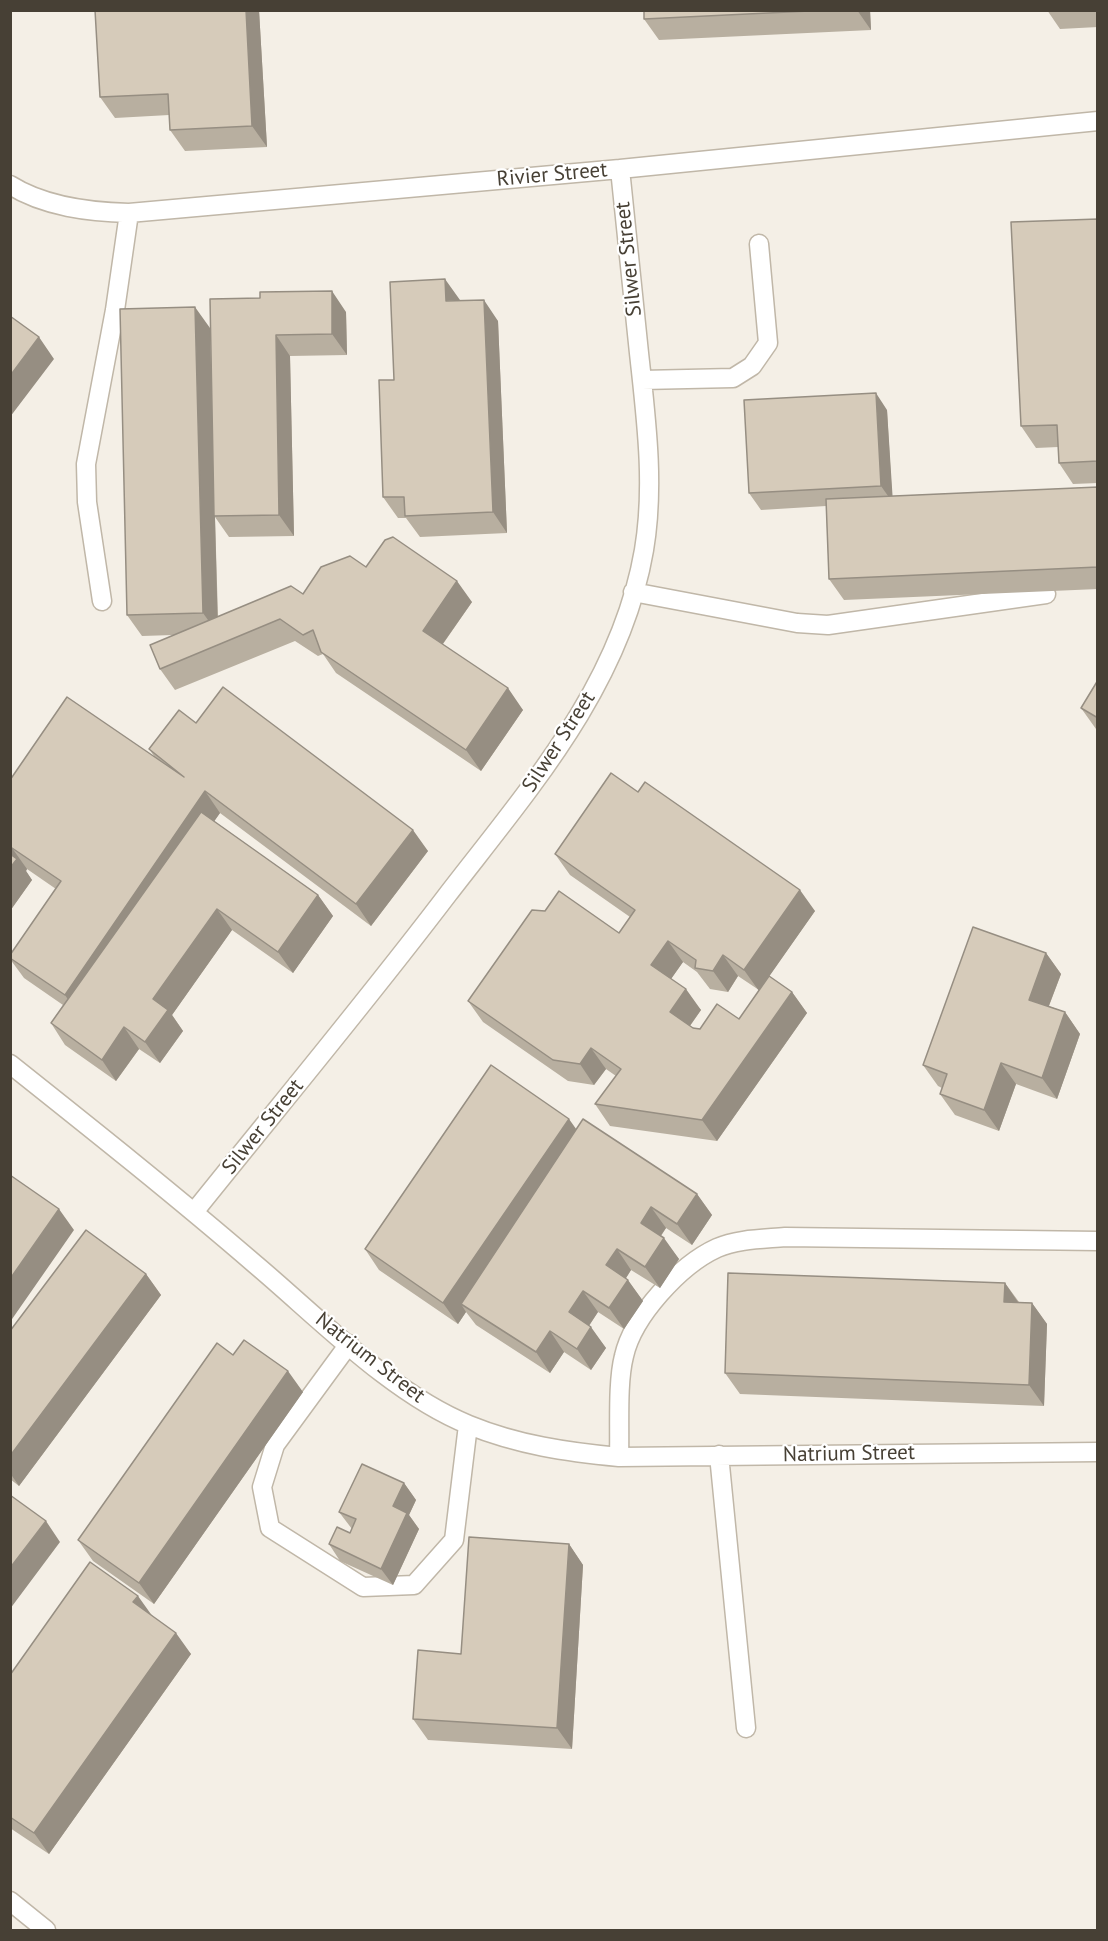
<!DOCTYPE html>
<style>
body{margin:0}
#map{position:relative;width:1108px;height:1941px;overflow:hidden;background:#f4efe6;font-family:"PT Sans",sans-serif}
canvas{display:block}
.frame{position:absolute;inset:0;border:12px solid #474035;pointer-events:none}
</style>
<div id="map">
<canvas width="1108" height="1941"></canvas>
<div class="frame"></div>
</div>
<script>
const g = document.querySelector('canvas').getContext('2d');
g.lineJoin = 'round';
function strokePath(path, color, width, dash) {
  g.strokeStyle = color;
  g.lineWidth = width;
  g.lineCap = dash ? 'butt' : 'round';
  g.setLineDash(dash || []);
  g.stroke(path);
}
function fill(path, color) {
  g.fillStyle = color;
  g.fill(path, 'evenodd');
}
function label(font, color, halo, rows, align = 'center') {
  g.font = font + ' "PT Sans",sans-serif';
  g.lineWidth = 4.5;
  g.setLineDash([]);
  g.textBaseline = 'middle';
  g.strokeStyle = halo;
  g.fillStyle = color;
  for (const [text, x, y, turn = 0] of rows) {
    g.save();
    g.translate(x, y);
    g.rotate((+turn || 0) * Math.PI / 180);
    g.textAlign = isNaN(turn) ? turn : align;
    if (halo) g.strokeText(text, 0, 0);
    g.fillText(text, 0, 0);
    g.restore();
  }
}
const lane = new Path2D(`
 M10 185C45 207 90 212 129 213L620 169 1098 121
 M642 380 733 378 752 366 768 343 759 244
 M633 592 797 623 828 625 1046 594
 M102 601 87 502 86 464 115 310 129 213
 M10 1064C93 1130 176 1196 256 1265 320 1319 392 1394 469 1425 518 1445 567 1452 619 1457L1098 1452
 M194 1212C279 1106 366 1002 448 894 529 789 621 685 644 550 655 485 646 418 639 353 633 292 626 230 620 169
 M349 1344 275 1445 262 1487 270 1528 363 1587 414 1585 454 1540 468 1425
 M719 1455 746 1728
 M619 1457C620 1428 617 1383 624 1356 633 1316 680 1265 717 1248 737 1239 763 1239 785 1237L1098 1241
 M10 1901 46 1930`);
const wall = new Path2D(`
 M259 10 267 147 185 151 170 130 169 115 115 118 100 97Z
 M644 10H870L871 30 659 40 644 19Z
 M1047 10H1098V27L1060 29Z
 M1098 219V483L1073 484 1059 463 1058 447 1036 448 1021 426Z
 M210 299 346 312 347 355 290 356 294 536 229 537 215 517 218 617 303 594 366 567 472 602 443 644 523 710 481 771 336 673 323 654 318 656 295 641 175 690 160 669 173 635 142 636 127 615 210 328 212 409Z
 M460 301 498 321 507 533 420 537 406 518H398L383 497 394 380Z
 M887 410 892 496 1098 487V589L844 600 829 579 826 506 761 510 749 493Z
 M1098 680V730L1096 729 1081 708Z
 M196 723 428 851 371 926 220 813 214 821 318 895 333 916 293 973 232 930 172 1015 183 1031 160 1063 139 1049 116 1081 65 1045 51 1023 63 1005 24 978 10 959V955L56 889 27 869 26 871 32 880 10 911V780L154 756 149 749Z
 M638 792 815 911 769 976 792 992 807 1013 717 1141 610 1126 595 1104 616 1076 606 1069 594 1085 568 1081 483 1022 468 1001 619 933 630 917 570 875 555 854ZM683 962 697 972 710 989 728 992 738 976 759 990 739 1019 700 1029 693 1028 690 1026 701 1010 671 979Z
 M1046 953 1061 974 1049 1006 1065 1012 1080 1034 1057 1099 1016 1084 999 1131 955 1115 940 1094 942 1088 938 1086 923 1065Z
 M577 1129 697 1194 712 1215 692 1245 666 1228 661 1236 679 1259 660 1288 631 1270 626 1278 643 1301 624 1329 598 1312 589 1326 606 1348 591 1370 564 1352 550 1373 476 1325 466 1312 458 1324 379 1270 365 1249Z
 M146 1274 161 1295 19 1486 10 1479V1331Z
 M1005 1283 1019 1302 1032 1303 1047 1324 1044 1406 740 1394 725 1373Z
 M233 1355 303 1392 154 1604 93 1561 78 1540Z
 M404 1483 416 1500 409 1515 419 1529 393 1585 340 1561 329 1544 350 1533 352 1529 339 1512Z
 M569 1544 583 1565 572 1749 428 1740 413 1719 461 1654Z
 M152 1616 191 1654 49 1854 10 1828V1675Z`);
const shadedWall = new Path2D(`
 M246 10H259L267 147 252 126Z
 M857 10H870L871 30Z
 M445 279 460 300 446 301Z
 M332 291 346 312 347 355 332 334Z
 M484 300 498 321 507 533 493 512Z
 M195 307 210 328 218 634 203 613Z
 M276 335 290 356 294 536 279 515Z
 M39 337 54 359 10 417V376Z
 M876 393 887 410 893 503 881 486Z
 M457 581 472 602 437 652 423 631Z
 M508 688 523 710 481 771 466 750Z
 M205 791 220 813 79 1016 65 995Z
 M413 830 428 851 371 926 356 904Z
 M12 848 27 869 26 871 32 880 10 911V851Z
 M800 890 815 911 759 991 744 970Z
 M318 895 333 916 293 973 278 952Z
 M217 909 232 930 172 1015 183 1031 160 1063 145 1042 153 999Z
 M668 941 683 962 666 986 651 965Z
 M1046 953 1061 974 1043 1021 1029 1000Z
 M723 955 738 976 728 992 713 971Z
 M686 989 701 1010 684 1034 670 1012Z
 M792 992 807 1013 717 1141 702 1120Z
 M1065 1012 1080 1034 1057 1099 1042 1078Z
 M124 1027 139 1049 116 1081 102 1060Z
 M591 1048 606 1069 594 1085 580 1064Z
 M1001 1063 1016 1084 999 1131 984 1110Z
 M569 1119 584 1140 461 1304 466 1312 458 1324 443 1303Z
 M697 1194 712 1215 692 1245 677 1224Z
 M651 1207 666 1228 655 1244 641 1223Z
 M59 1209 74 1230 10 1322V1279Z
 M664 1238 679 1259 660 1288 645 1267Z
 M617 1249 631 1270 621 1286 606 1265Z
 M146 1274 161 1295 19 1486 10 1473V1456Z
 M628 1280 643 1301 624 1329 609 1308Z
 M1005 1283 1020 1305 1004 1302Z
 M583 1291 598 1312 584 1333 569 1312Z
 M1032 1303 1047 1324 1044 1406 1029 1385Z
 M591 1327 606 1348 591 1370 577 1349Z
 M550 1331 564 1352 550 1373 536 1352Z
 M288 1371 303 1392 154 1604 139 1583Z
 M404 1483 416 1500 409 1515 419 1529 393 1585 381 1569 393 1506Z
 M46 1521 60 1542 10 1609V1568Z
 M569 1544 583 1565 572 1749 557 1728Z
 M138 1596 153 1617 133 1602Z
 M176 1633 191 1654 49 1854 34 1833Z`);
const building = new Path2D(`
 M95 10H246L252 126 170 130 168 94 100 97Z
 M644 10H830L644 19Z
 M1098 219V461L1059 463 1057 425 1021 426 1011 222Z
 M445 279 446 301 484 300 493 512 405 516 404 497H383L379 380H394L390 282Z
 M332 291V334L276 335 279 515 214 516 210 299 260 298V292Z
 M195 307 203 613 127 615 120 309Z
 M10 316 39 337 10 376Z
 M876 393 881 486 749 493 744 400Z
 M1098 487V567L829 579 826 499Z
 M393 537 457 581 423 631 508 688 466 750 321 652 313 630 303 635 280 619 160 669 150 645 291 586 303 594 321 567 350 556 366 567 385 540Z
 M1098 680V718L1081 708Z
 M223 687 413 830 356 904 205 791 65 995 10 958V955L61 881 12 848 10 851V780L67 697 184 777 149 749 179 710 196 723Z
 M611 773 638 792 645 782 800 890 744 970 723 955 713 971 695 968 696 960 668 941 651 965 686 989 670 1012 693 1028 700 1029 717 1004 739 1019 769 976 792 992 702 1120 595 1104 621 1069 591 1048 580 1064 553 1060 468 1001 532 910 545 911 559 891 619 933 635 910 555 854Z
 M201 812 318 895 278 952 217 909 153 999 168 1010 145 1042 124 1027 102 1060 51 1023Z
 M10 854 17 859 10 868Z
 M973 927 1046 953 1029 1000 1065 1012 1042 1078 1001 1063 984 1110 940 1094 947 1074 923 1065Z
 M491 1065 569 1119 443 1303 365 1249Z
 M583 1119 697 1194 677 1224 651 1207 641 1223 664 1238 645 1267 617 1249 606 1265 628 1280 609 1308 583 1291 569 1312 591 1327 577 1349 550 1331 536 1352 461 1304Z
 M10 1175 59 1209 10 1279Z
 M86 1230 146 1274 10 1456V1331Z
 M728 1273 1005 1283 1004 1302 1032 1303 1029 1385 725 1373Z
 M244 1340 288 1371 139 1583 78 1540 217 1343 233 1355Z
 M362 1464 404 1483 393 1506 407 1513 381 1569 329 1544 337 1527 350 1533 356 1519 339 1512Z
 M10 1495 46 1521 10 1568Z
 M469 1537 569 1544 557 1728 413 1719 418 1650 461 1654Z
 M90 1562 138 1596 133 1602 176 1633 34 1833 10 1817V1675Z`);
const streetNames = [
 ["Rivier Street",552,175,-5],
 ["Silwer Street",629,259,-96],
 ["Silwer Street",559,742,-57],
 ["Silwer Street",263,1127,-51],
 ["Natrium Street",370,1358,38],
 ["Natrium Street",849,1454,-1]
];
strokePath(lane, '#c0b7a8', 21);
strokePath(lane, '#fff', 18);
fill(wall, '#b8afa0');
fill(shadedWall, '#968e82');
fill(building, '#d6cbba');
strokePath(building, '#968e82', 1.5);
label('21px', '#474035', '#fff', streetNames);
</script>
